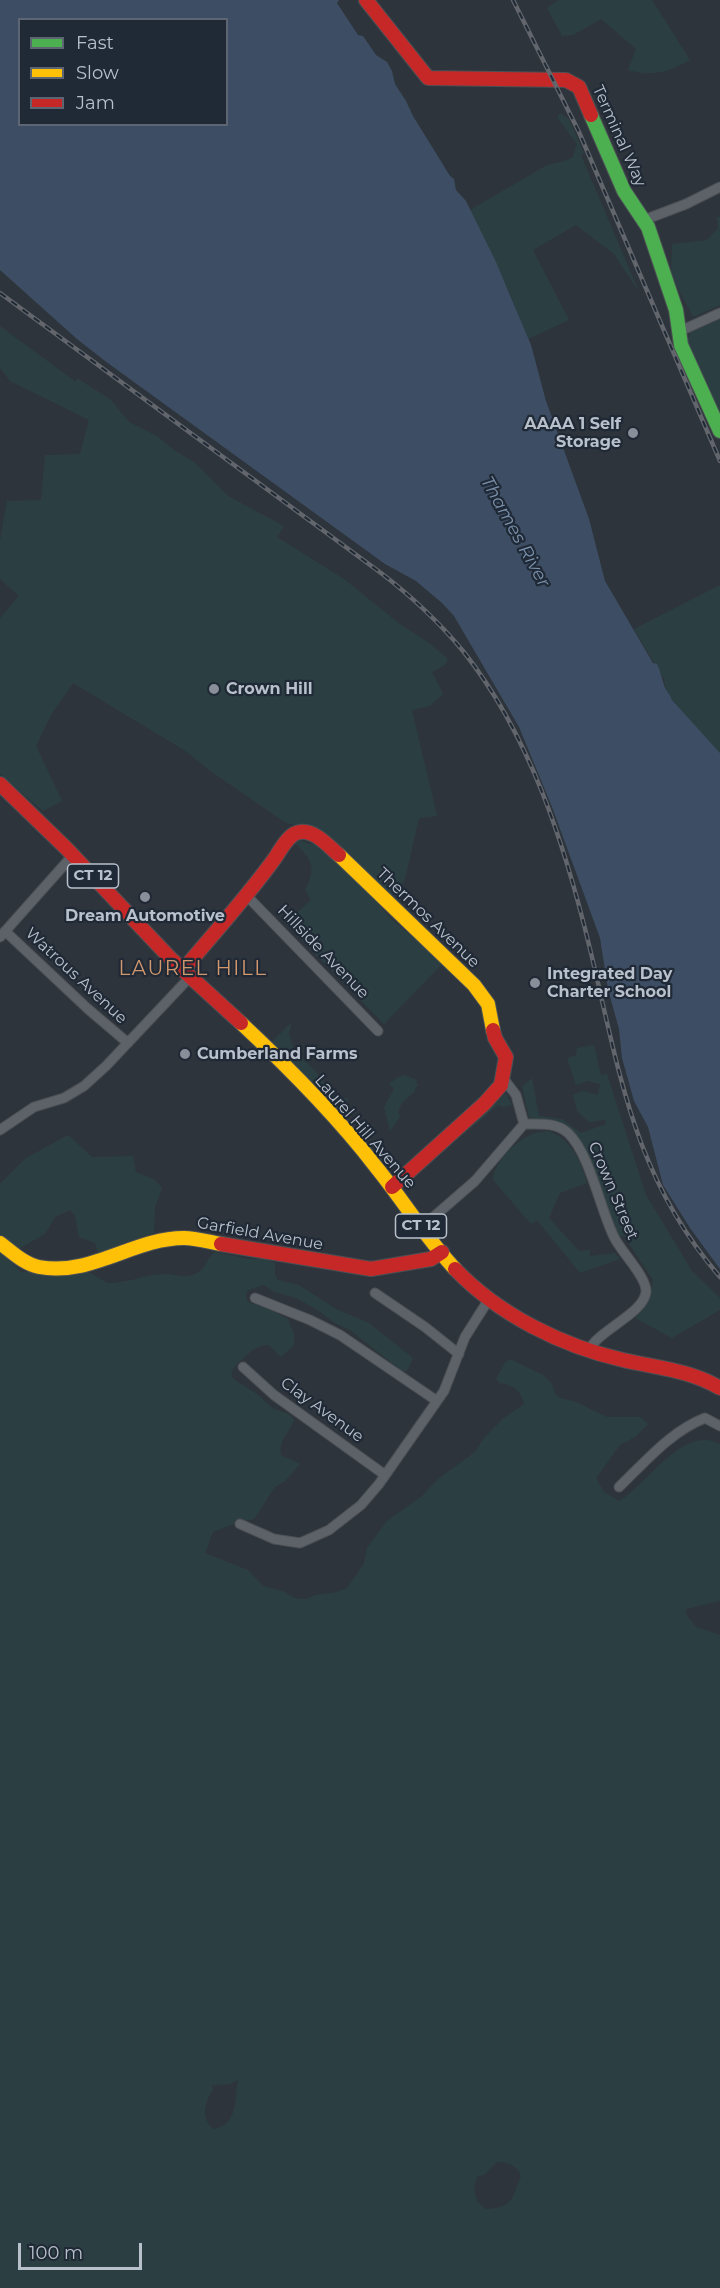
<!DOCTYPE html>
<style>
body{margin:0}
#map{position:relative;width:720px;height:2288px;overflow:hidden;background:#2e343b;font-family:Montserrat,sans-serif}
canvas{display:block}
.legend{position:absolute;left:18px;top:18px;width:210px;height:108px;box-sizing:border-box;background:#202936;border:2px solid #5d6572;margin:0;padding:8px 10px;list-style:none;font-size:18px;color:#b8c0cb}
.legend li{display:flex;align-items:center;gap:12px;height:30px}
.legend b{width:30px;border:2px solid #5d6572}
.scale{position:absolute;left:18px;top:2243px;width:124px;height:27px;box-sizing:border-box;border:3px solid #b8c0cb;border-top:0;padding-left:8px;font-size:18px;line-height:21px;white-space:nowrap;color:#b8c0cb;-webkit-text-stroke:4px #202936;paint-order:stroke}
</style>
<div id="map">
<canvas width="720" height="2288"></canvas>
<ul class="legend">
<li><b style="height:8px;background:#4caf50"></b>Fast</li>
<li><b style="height:8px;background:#ffc107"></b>Slow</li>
<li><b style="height:8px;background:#c62828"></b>Jam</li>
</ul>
<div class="scale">100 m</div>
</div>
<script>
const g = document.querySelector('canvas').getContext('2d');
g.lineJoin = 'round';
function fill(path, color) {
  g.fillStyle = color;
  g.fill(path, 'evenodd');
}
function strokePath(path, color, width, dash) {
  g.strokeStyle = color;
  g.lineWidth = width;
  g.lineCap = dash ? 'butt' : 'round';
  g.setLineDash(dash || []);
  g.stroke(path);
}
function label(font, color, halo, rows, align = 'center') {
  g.font = font + ' Montserrat,sans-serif';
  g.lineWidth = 4.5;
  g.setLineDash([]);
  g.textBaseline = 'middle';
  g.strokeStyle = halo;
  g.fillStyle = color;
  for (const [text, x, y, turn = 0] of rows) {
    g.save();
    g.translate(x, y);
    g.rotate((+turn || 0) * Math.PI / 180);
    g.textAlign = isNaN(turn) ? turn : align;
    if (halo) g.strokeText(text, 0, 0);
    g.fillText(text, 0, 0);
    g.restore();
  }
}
const green = new Path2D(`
 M559 0H652L690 60C668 72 654 77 628 70L636 49 601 19 573 35 562 36 547 8Z
 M560 113 569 119 584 153 581 155 639 292 614 254 576 225 533 250 569 320 528 339 508 289 470 210 547 165 565 161 573 157 577 144 557 117Z
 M717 217H720V305L693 317 671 275 672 244 707 240 718 228Z
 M720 319V413L687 347 688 337 691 332Z
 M0 326 76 382 77 378 111 400 129 422 157 436 174 450 194 462 228 496 284 526 277 537 344 579 400 624 429 643 448 659 445 665 432 672 443 694 430 706 412 710 437 816 419 818 405 879 399 891 387 898 317 829 286 823 209 770 184 750 73 683 51 715 36 746 62 801 43 811 0 774V618L19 596 0 579V540L7 501 41 500 45 455 80 454 89 420 10 381 0 368Z
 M720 585V753L672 700C669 693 664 687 664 679L634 629Z
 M301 840 308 844 319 843 358 879 390 918 443 963 384 1024 285 923 311 900 305 890C317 868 312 860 295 843Z
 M292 1022 289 1033 295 1056C318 1062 324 1097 349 1099L334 1112 269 1045Z
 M594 1045 601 1075 607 1074 646 1195 692 1271 720 1298V1310L672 1338 635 1318 649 1301 653 1280 624 1236 618 1237 578 1140 540 1120 529 1118 522 1086 532 1078 539 1116 562 1119 581 1133 606 1124 605 1120 589 1122 577 1111 573 1095 582 1091 598 1095 600 1084 587 1081 576 1085 567 1058 576 1055 577 1048Z
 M405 1075 417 1080 416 1082 418 1085 415 1088V1091L402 1103 398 1112 400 1117 390 1131 384 1107 394 1089 389 1084 398 1077Z
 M506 1093 512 1105 503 1107 498 1105 462 1136Z
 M547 1131C570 1137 581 1161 587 1183L560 1193 549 1218 579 1251 590 1250V1256L615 1253 620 1259 580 1273 537 1220 531 1224 493 1180C493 1163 517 1139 533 1134 537 1132 543 1132 547 1131Z
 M68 1135 92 1157 133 1156 136 1172 155 1180 162 1188 155 1207 154 1233 123 1243 99 1254 95 1243 79 1237 75 1216 70 1210 55 1217 45 1234 20 1248 18 1252 0 1235V1184L26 1158Z
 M0 1252 21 1272 87 1271 107 1283C126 1283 145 1275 164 1274 175 1273 186 1280 197 1273 207 1268 206 1258 215 1252L249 1259H264L275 1263V1275L278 1280 299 1285 336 1309 369 1323 413 1358 407 1371H402L350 1330 335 1323 316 1309 296 1298 274 1292 264 1285 248 1290 246 1296 248 1301C257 1307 261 1305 269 1308 276 1311 280 1316 288 1319L294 1334V1345L281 1357 269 1345C260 1345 255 1348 248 1354 218 1380 234 1377 257 1394 263 1398 267 1405 274 1409 282 1412 289 1412 294 1420 290 1433 278 1439 281 1455L300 1464 285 1481 275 1487 254 1519 236 1523 213 1532 205 1553 248 1570 263 1586 285 1592 294 1598 306 1599 315 1595 337 1592 347 1588 364 1564 367 1548 387 1521 422 1496 438 1479 475 1452 484 1438 504 1418 524 1404C522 1391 512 1384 500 1383L496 1379 504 1364 510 1359 543 1375 552 1384 555 1394 560 1398 576 1402 607 1417H640L648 1424 635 1437 620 1445 596 1478 604 1492 619 1501C647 1485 683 1424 720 1444V1601L686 1609V1614L696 1627 720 1635V2288H0ZM238 2080C234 2099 239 2125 213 2129 200 2117 205 2103 213 2089L212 2085 230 2084ZM497 2162C506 2161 518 2166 521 2176 512 2199 513 2208 485 2209L477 2201 474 2188 477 2177 485 2174Z`);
const water = new Path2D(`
 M0 0H339L337 3 358 35 363 36 376 55 387 62 392 71 395 84 406 101 413 116 450 176 454 179 456 190 466 201 496 262 531 345 546 401 589 519 605 581 653 663 657 664C660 671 662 678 664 685 666 691 670 694 672 700L720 753V1269L690 1228 663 1185 648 1127 634 1101 622 1058 619 1029 608 989 600 938 552 807 519 727 454 616 442 603 416 581 385 564 105 361 77 339 0 270ZM20 20H226V124H20Z`);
const street = new Path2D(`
 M644 220 686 204 720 187
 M678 332 720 313
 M246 895 378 1031
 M5 931 88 1009 128 1043
 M0 937 73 855
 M503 1078 516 1095 524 1124
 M0 1130 34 1107 64 1098 84 1086 106 1066 190 977
 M422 1227 475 1181 524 1124C539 1124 556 1122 568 1133 590 1154 600 1209 614 1237 621 1252 647 1277 646 1292 644 1313 599 1330 589 1350
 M375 1293 425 1327 459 1354
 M255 1298 310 1320 340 1335 437 1401
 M243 1367 274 1395 385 1475
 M619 1487C645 1462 671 1431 705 1418L720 1426
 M240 1524 274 1539 300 1543 329 1530 361 1505 379 1484 444 1391 465 1337 489 1299`);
const fast = new Path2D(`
 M591 115 624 191 648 227 676 310 681 345 720 431`);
const slow = new Path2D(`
 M339 855 474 985 488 1004 493 1030
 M241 1023C288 1067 336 1115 376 1167 403 1200 425 1237 455 1269
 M0 1243C12 1252 24 1264 39 1267 90 1277 134 1238 184 1238 196 1238 209 1242 221 1244`);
const jam = new Path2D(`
 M366 0 428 78 566 80 579 87 591 115
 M0 784 66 848 172 960 241 1023
 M183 970C214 933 247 897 275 858 281 849 289 833 300 832 315 830 328 846 339 855
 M392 1187 484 1104 501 1085 506 1057 495 1038 493 1030
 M221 1244 371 1269 431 1259 442 1252
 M455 1269C499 1315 562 1346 623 1360 657 1368 690 1370 720 1388`);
const rail = new Path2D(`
 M513 0 579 132 720 461
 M0 293 381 573C411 596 439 622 463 651 530 735 565 845 590 949 620 1073 633 1176 720 1277`);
const markers = [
 [633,433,6,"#888f99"],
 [214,689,6,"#888f99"],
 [145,897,6,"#888f99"],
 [535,983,6,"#888f99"],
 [185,1054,6,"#888f99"]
];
const shields = [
 [93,876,51],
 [421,1226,51]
];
const shieldNames = [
 ["CT 12",93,876],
 ["CT 12",421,1226]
];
const streetNames = [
 ["Terminal Way",619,136,66],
 ["Thermos Avenue",428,918,44],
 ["Hillside Avenue",323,952,46],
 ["Watrous Avenue",76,976,43],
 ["Laurel Hill Avenue",365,1132,49],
 ["Crown Street",613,1191,67],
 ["Garfield Avenue",260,1234,10],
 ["Clay Avenue",322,1410,36]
];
const poiNames = [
 ["AAAA 1 Self",621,424,"right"],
 ["Storage",621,442,"right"],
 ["Crown Hill",226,689],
 ["Dream Automotive",145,916,"center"],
 ["Integrated Day",547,974],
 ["Charter School",547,992],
 ["Cumberland Farms",197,1054]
];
const waterNames = [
 ["Thames River",515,532,61]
];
const quarterNames = [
 ["LAUREL HILL",193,969]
];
fill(green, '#2b3f42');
fill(water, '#3d4e64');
strokePath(street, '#4c5055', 11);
strokePath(fast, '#4c5055', 16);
strokePath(slow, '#4c5055', 16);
strokePath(jam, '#4c5055', 16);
strokePath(street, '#5d6269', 9);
strokePath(fast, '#4caf50', 14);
strokePath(slow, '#ffc107', 14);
strokePath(jam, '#c62828', 14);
strokePath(rail, '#62666c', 4.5);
strokePath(rail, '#202936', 2, [7]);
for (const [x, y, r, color] of markers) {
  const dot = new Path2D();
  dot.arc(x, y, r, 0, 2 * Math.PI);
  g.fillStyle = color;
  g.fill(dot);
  strokePath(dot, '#202936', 2);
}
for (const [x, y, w] of shields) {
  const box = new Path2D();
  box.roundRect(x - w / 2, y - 12, w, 24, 4.5);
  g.fillStyle = '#202936';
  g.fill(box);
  strokePath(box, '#b8c0cb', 1.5);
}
label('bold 15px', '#b8c0cb', null, shieldNames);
label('16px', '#b8c0cb', '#202936', streetNames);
label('bold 16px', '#b8c0cb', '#202936', poiNames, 'left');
label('italic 18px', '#7a91ac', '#202936', waterNames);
g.letterSpacing = '1.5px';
label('20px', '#d1976d', '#202936', quarterNames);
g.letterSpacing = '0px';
</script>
